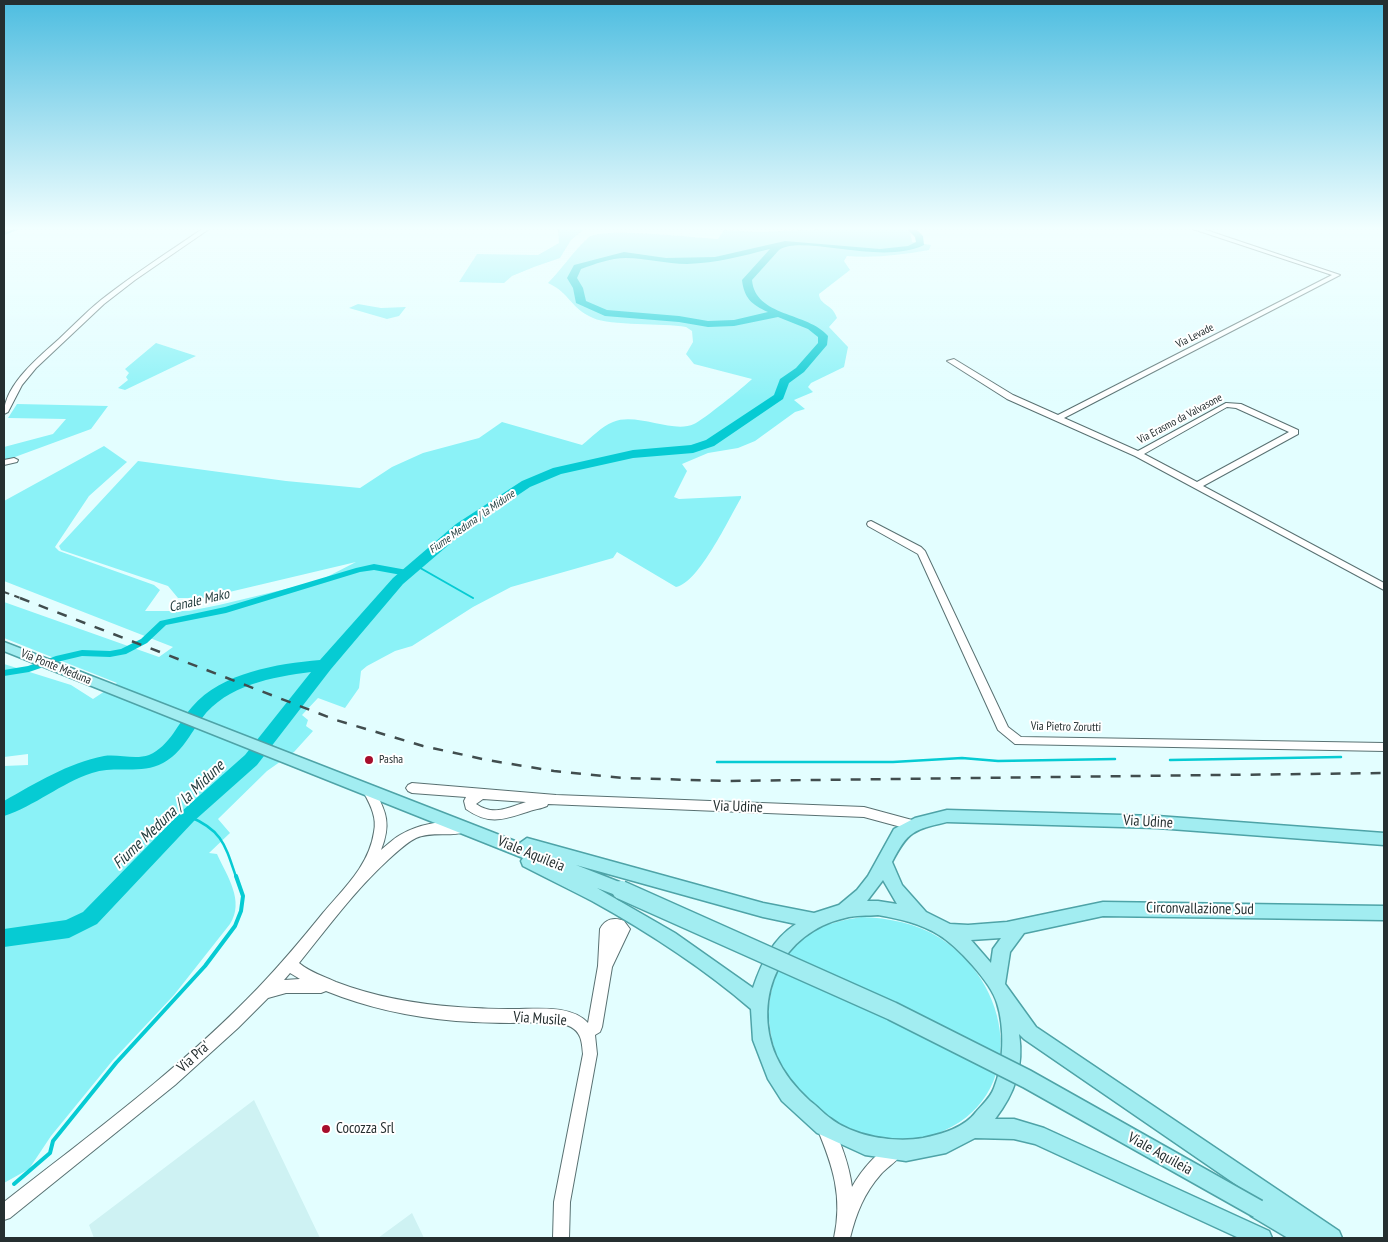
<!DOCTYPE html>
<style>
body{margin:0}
#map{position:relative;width:1388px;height:1242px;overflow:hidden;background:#e3feff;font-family:"PT Sans Narrow",sans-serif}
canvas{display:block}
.frame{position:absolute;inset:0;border:5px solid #252f30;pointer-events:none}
</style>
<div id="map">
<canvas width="1388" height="1242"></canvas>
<div class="frame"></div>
</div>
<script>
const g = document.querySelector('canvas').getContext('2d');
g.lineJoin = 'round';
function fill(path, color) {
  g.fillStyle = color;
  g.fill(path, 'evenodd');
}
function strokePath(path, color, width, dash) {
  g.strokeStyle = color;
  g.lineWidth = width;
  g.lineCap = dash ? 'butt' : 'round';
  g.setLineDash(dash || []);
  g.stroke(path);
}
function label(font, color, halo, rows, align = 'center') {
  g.font = font + ' "PT Sans Narrow",sans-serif';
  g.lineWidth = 4;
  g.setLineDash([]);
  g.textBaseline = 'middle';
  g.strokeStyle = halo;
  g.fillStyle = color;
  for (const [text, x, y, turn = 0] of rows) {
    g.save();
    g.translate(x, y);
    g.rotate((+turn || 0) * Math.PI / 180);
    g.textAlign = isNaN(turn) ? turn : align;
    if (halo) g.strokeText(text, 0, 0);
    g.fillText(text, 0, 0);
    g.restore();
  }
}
const built = new Path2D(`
 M254 1100 320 1238H94L89 1225Z
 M412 1213 424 1238H378Z`);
const green = new Path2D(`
 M560 227H587L571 240 560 258 534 267 512 276 504 283 459 282 477 254 538 255 559 243 558 230Z
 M864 227H903L910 232 912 242 931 245 929 250C902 255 874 258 847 256L844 261 850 270 819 294C820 306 832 303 837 318L829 327 848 347 844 367 811 383 808 387 813 392 794 400 805 409 795 412 755 441 738 448 708 453 682 464 687 471 674 497 679 499 741 496V498C729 518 699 583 676 587L617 552 613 558 511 587 473 607 412 646 395 651 367 666 361 671 359 688 345 708 318 698 302 715 308 720 306 726 313 731 294 752 267 771 218 819 230 833 209 853 217 854C227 876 245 901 230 924L174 995 113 1060 51 1136 29 1169 4 1183V766L28 765V754L4 757V664L71 685 93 699 117 683 4 638V602L159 657 173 647 4 581V501L104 446 127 462 89 496 55 547 59 551 154 585 160 590 145 611H189L219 605 319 581 356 562 204 598H178L168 586 61 550 59 546 138 461 286 481 360 488 392 467 423 453 479 438 502 422 582 445C592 437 601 427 613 422 637 412 673 434 694 424 703 420 744 387 752 379L694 364 686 354 693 342 692 331 686 327C662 323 611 326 593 318 570 308 570 293 548 283 562 269 574 250 589 237 603 227 696 238 718 239L724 230 760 232Z
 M358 304 381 308 406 307 399 316 387 319 349 308Z
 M156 343 196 356 125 390 118 388 128 380 126 377 129 373 125 369Z
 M17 404 108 406 91 429 4 461V447L53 434 66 419 8 418Z
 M861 917C889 918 916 923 940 938 1019 989 1027 1108 927 1137 912 1142 893 1140 878 1137 852 1132 825 1119 806 1100 759 1053 753 973 811 933 826 923 844 920 861 917Z`);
const streamFar2 = new Path2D(`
 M4 234 22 227
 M415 565 473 598`);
const streamFar1 = new Path2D(`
 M1170 760 1341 757
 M717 762H893L962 758 998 761 1115 759
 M188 816C222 830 225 844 236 877`);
const stream = new Path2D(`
 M14 1184 50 1153 53 1141 116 1063 205 966 235 926 241 911 243 896 236 876`);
const canal = new Path2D(`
 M374 564 407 570 411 573 407 576 374 570 360 572 226 613 166 625 147 643 126 654 110 657 82 656 61 661 29 672 4 676V670L28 666 56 656 82 650 110 651 121 649 141 639 160 621 225 607 356 568Z`);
const river = new Path2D(`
 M905 227H914L923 236 924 245C881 266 802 234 779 250L752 280C755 317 808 312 828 336L827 345 804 372 789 383 783 399 714 446 693 453 633 458 561 474 530 487 466 530 403 584 331 669 257 765 194 821 97 924 69 938 4 947V929L66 920 83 912 182 811 245 755 311 672C272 677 227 685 202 718 190 734 182 753 163 763 141 775 116 765 92 773 61 783 35 806 4 816V801C36 783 68 763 104 756 119 754 135 760 149 755 170 746 178 723 192 707 222 672 277 664 320 660L393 578 456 524 522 481 553 468 633 450 691 445 706 440 774 395 780 379 796 368 818 343V337L808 329 778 317 734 326 708 327 679 322 605 316 576 303 573 288 567 278 574 265 624 252 666 258 715 257 785 241 880 249 908 246 916 242 915 237ZM770 249 742 280C744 298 752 305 768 312L734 320 708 321 679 316 607 310 586 301 583 288 577 278 581 269C595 264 610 258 626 258 646 258 666 264 687 264 717 263 742 256 770 249Z`);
const minor = new Path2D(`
 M4 227H10L4 232Z
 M205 227H212L135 280 104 304 36 368 22 385 8 412 4 414C4 385 39 357 59 339 73 326 86 312 101 300 134 274 170 251 205 227Z
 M1187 227H1197L1340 275 1064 418 1138 451 1226 403 1241 404 1298 430V434L1203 486 1384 583V590L1135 456 1007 399 947 361 954 359 1013 395 1058 415 1332 275ZM1227 407 1236 408 1289 432 1197 482 1144 454Z
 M14 458 18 460 17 462 4 465V460Z
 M871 521 921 547 925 551 1008 727 1021 737 1384 743V751L1015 744 998 730 918 554 868 526 867 524 868 522Z
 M412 783 556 795 864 807 912 820 916 821 918 825 916 829 912 830 864 817 548 804 547 806C541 809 534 809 527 812 502 820 489 825 466 809L464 801 466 797 412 793 408 791 406 788 408 785ZM483 799 526 802C507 808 494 816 476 804Z
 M370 788 374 790C387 812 391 825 381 850 387 845 393 839 400 835 417 825 446 818 465 824L467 828 465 832C450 837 432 831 416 838 406 843 398 851 389 859 355 890 328 927 299 963 310 972 323 976 336 982 375 997 416 1004 458 1007 475 1008 491 1009 508 1009 532 1010 570 1003 588 1023L598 966 600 929C605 919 614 917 624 921L630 929 612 967 602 1027 600 1032 595 1035 597 1054 570 1202 569 1238H553L554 1202 583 1054C582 1044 582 1033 571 1027 557 1020 527 1023 510 1023 492 1023 474 1022 456 1021 411 1017 368 1008 326 991L321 993H286L268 998 238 1028 175 1085 10 1218 4 1220V1202C91 1134 181 1068 258 988 281 964 302 939 323 913 343 889 369 866 374 832 377 818 371 806 364 793L366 790ZM290 973 300 979 284 980Z
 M825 1120 831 1122C841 1143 849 1164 852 1187 861 1171 877 1151 895 1143L901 1145 903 1151C899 1161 888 1166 881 1174 864 1193 856 1214 850 1238H834C843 1197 833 1166 817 1128L819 1122Z`);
const major = new Path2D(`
 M4 642 520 843 527 838 763 903 814 913 839 905 857 890 868 876 894 829 915 818 947 810 1157 816 1384 833V845L1157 828 947 822C913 830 908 831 892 862L902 885 926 912 950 924 968 925 1007 922 1103 902 1384 906V920L1103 916 1024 933 1010 952 1005 984 1036 1027 1339 1231 1342 1238H1288L1251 1216 1248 1209 1251 1202 1257 1199 1024 1039 1019 1034C1024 1067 1015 1093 995 1119H1014L1044 1128 1269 1231 1272 1238H1239L1035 1144 1014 1139 975 1138 946 1153 906 1161 865 1155 817 1133 782 1101 768 1079 753 1040 751 1009C702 967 648 932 592 901 569 889 546 878 523 866L521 861 523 858 4 651ZM576 865 763 917 796 924C772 940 762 962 753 988L675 933 597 888 621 897 627 895 629 890 627 885ZM883 880 897 904 878 901H867ZM878 915C900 919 920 923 939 935 957 946 991 982 997 1003 1005 1028 1004 1064 994 1088 991 1097 982 1105 976 1112 964 1128 942 1134 923 1138 895 1143 854 1137 830 1118 823 1113 817 1106 810 1101 796 1088 784 1074 776 1056 751 997 782 932 845 918 855 915 868 916 878 915ZM1001 938 993 949 991 963 971 940Z`);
const railFar1 = new Path2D(`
 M4 592 23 599`);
const rail = new Path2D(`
 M20 598 336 720 423 746 487 760 554 771 623 778 729 781 1384 773`);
const majorBridge = new Path2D(`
 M621 890 892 1011 1027 1079 1258 1209`);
const markers = [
 [369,760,5,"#a70e2c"],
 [326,1129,5,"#a70e2c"]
];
const farStreetnames = [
 ["Via Levade",1195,336,-27],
 ["Via Erasmo da Valvasone",1180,419,-28]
];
const farWaternames = [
 ["Fiume Meduna / la Midune",472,522,-35]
];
const streetNames = [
 ["Via Ponte Meduna",56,667,22],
 ["Via Pietro Zorutti",1066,727,1]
];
const poiNames = [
 ["Pasha",379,760]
];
const waterNames = [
 ["Canale Mako",199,601,-13]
];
const nearStreetnames = [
 ["Via Udine",738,807,2],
 ["Via Udine",1148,822,3],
 ["Viale Aquileia",531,854,22],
 ["Circonvallazione Sud",1200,909,1],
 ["Via Musile",540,1019,4],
 ["Via Pra'",194,1057,-42],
 ["Viale Aquileia",1160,1154,29]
];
const nearPoinames = [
 ["Cocozza Srl",336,1129]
];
const nearWaternames = [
 ["Fiume Meduna / la Midune",169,815,-44]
];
fill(built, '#cef2f3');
fill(green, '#8bf2f7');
strokePath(streamFar2, '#06cbd3', 2);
strokePath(streamFar1, '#06cbd3', 2.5);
strokePath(stream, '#06cbd3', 4);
fill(canal, '#06cbd3');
fill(river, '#06cbd3');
strokePath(minor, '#597172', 2);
strokePath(major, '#4ea3a7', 3);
fill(minor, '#fff');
fill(major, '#a2edf1');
strokePath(railFar1, '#414d4e', 2, [5.5, 5.5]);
strokePath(rail, '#414d4e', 2.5, [10, 10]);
strokePath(majorBridge, '#4ea3a7', 21, []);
strokePath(majorBridge, '#a2edf1', 18);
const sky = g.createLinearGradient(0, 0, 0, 401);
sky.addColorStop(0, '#4dbde0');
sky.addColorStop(0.57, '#f2ffff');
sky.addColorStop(1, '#f2ffff00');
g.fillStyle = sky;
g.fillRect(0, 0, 1388, 401);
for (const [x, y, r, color] of markers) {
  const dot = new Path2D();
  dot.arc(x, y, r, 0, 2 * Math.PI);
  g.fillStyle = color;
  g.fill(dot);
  strokePath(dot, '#fff', 2);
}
label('11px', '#252f30', '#fff', farStreetnames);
label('italic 11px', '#243e3f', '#fff', farWaternames);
label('12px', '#252f30', '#fff', streetNames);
label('12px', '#252f30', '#fff', poiNames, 'left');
label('italic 14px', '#243e3f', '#fff', waterNames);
label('15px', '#252f30', '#fff', nearStreetnames);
label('15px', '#252f30', '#fff', nearPoinames, 'left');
label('italic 16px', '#243e3f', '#fff', nearWaternames);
</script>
